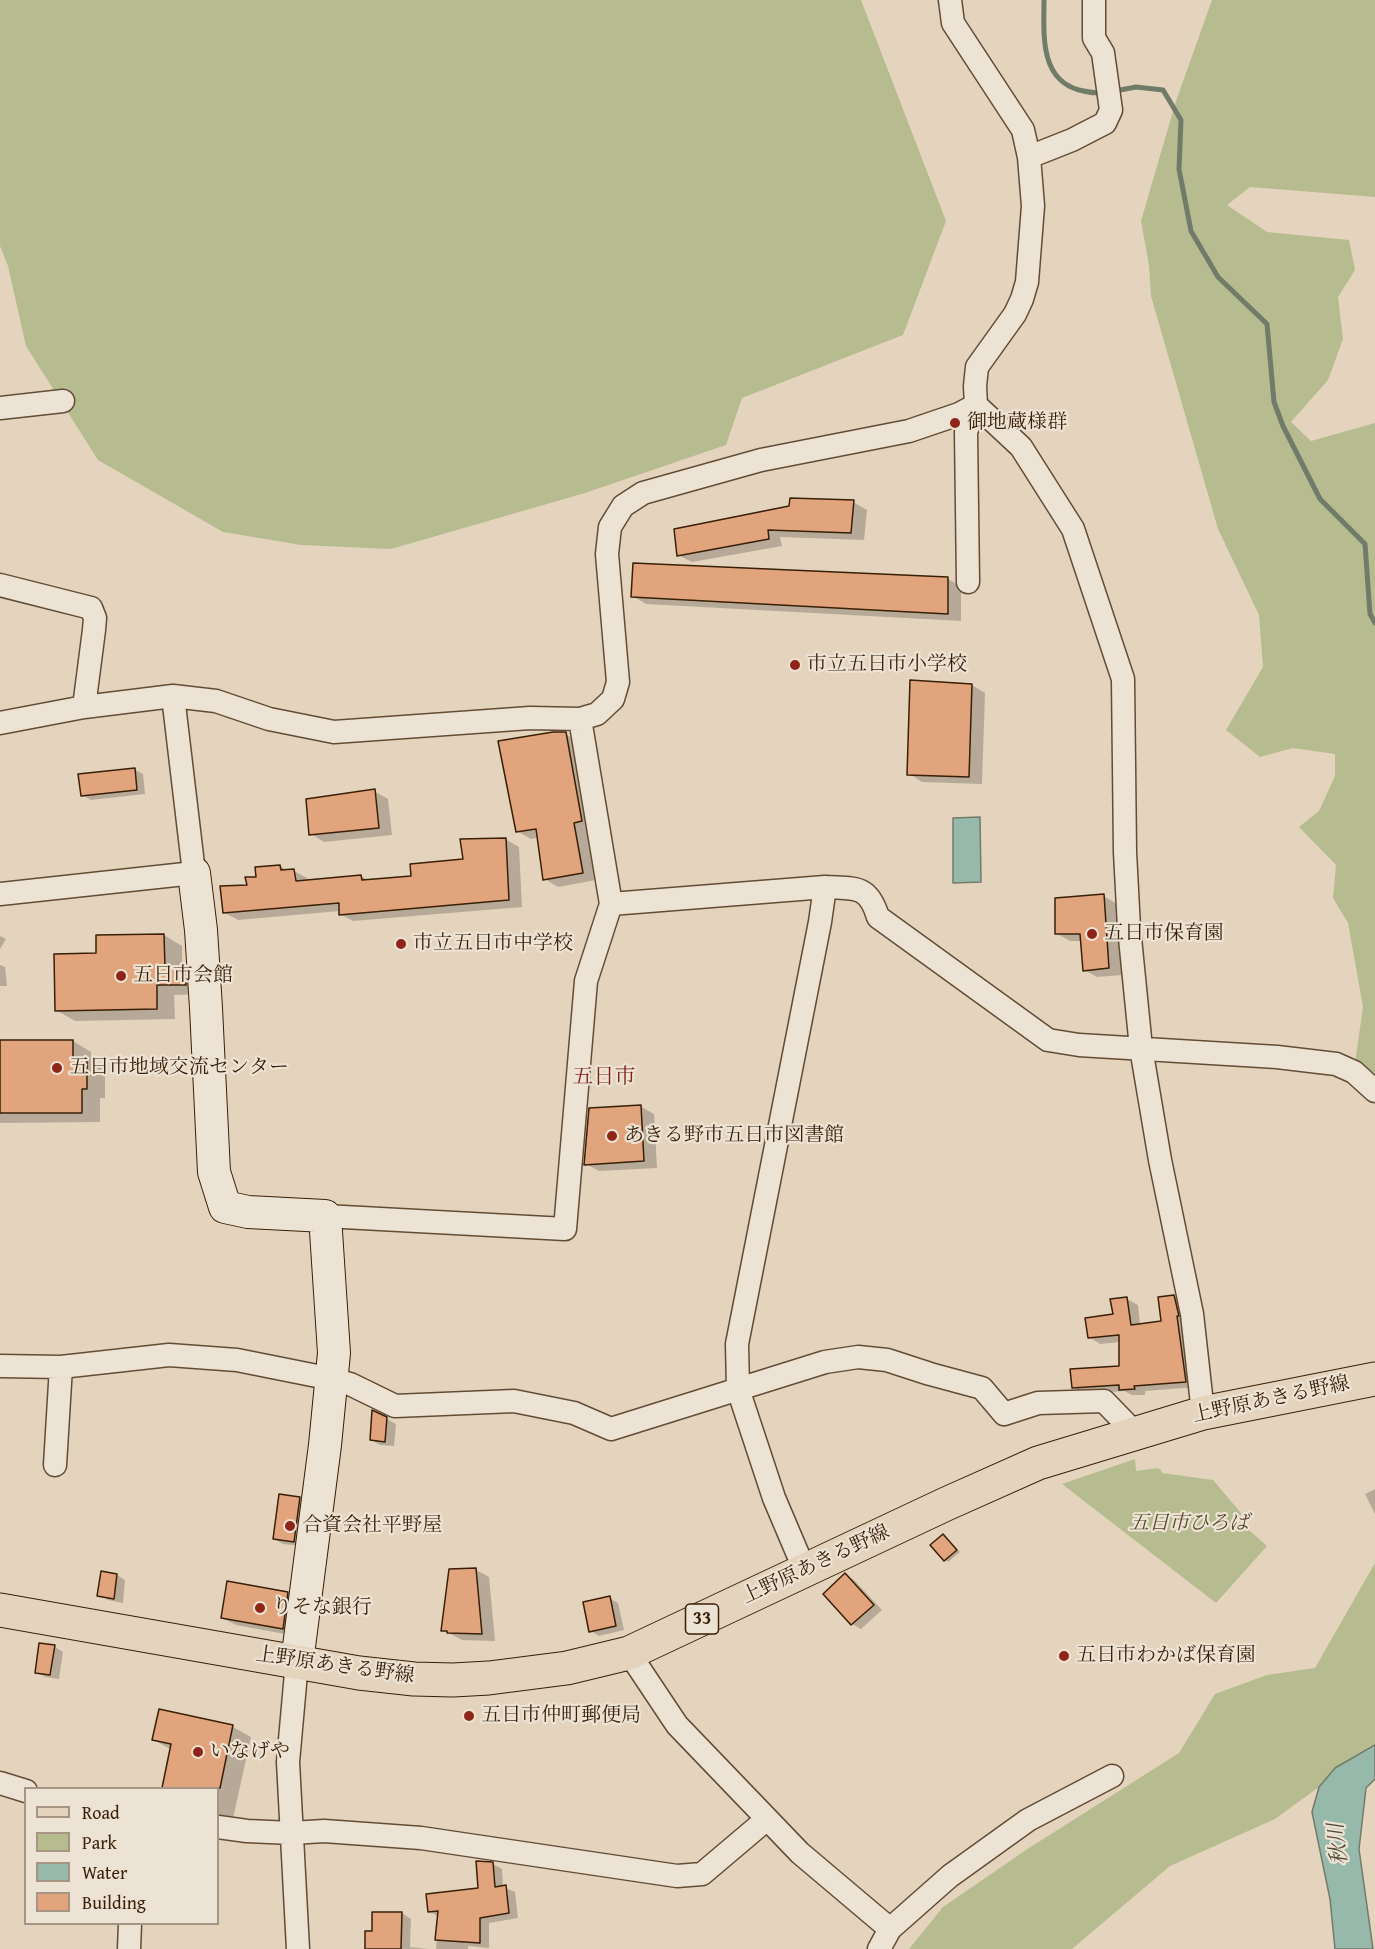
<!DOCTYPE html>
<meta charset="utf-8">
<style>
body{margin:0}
#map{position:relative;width:1375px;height:1949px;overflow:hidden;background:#e4d4bd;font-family:"Gentium Book Plus",serif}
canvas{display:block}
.legend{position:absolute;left:24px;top:1787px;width:195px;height:138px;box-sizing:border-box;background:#ede3d4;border:2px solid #a59582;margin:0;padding:8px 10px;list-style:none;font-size:18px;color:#381f06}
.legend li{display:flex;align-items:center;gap:12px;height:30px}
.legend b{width:30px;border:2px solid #a59582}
</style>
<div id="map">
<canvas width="1375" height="1949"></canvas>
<ul class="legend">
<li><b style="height:8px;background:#e4d4bd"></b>Road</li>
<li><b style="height:16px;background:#b6bc8f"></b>Park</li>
<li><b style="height:16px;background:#97b9ab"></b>Water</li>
<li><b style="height:16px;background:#e1a47d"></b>Building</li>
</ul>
</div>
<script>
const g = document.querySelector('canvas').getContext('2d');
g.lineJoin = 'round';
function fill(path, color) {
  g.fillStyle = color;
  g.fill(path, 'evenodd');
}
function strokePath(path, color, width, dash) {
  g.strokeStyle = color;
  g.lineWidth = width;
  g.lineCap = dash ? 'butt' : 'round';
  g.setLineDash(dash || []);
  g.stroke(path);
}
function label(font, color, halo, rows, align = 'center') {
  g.font = font + ' "Gentium Book Plus","Noto Serif JP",serif';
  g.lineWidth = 4.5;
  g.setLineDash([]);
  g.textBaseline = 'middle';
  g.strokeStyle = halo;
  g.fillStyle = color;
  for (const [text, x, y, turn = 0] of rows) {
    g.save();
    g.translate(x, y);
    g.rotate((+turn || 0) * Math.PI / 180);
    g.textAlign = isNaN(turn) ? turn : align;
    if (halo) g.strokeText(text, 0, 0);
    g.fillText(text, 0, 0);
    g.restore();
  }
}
const green = new Path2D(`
 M0 0H861L946 221 903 335 742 398 726 445 585 493 391 549 301 545 223 532 98 460 26 346 8 266 0 246Z
 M1212 0H1375V197L1250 187 1227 205 1267 232 1349 240 1355 270 1338 297 1343 339 1328 380 1291 422 1311 441 1375 423V1073L1355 1063 1363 1007 1348 923 1333 898 1336 865 1299 827 1319 811 1335 776V754L1293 748 1260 757 1226 730 1263 667 1259 615 1218 529 1151 296 1149 265 1141 221 1176 101Z
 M1135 1459 1136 1471 1157 1468 1161 1470 1162 1473 1213 1480 1241 1513V1523L1267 1546 1216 1603 1062 1484Z
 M1375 1563V1745L1335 1768 1319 1787 1275 1819 1170 1866 1072 1949H909L943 1907 1029 1848 1179 1753 1215 1694 1267 1675 1315 1668Z`);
const water = new Path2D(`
 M980 817 981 882 953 883V818Z
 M1375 1745V1779L1366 1788 1359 1849 1373 1949H1335L1330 1899 1312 1812 1319 1787 1335 1768Z`);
const shadow = new Path2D(`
 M853 502 867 510 864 540 780 537 782 546 692 562 678 555Z
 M948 579 961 586V621L646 604 633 596Z
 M972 685 985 693 982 784 922 782 909 774Z
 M565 734 579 742 595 828 587 830 596 880 558 887 545 879 539 837 531 839 517 831Z
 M134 769 143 774 145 794 91 800 82 795Z
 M374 791 388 799 392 835 324 842 311 834Z
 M505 839 519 847 522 907 353 921 340 914V911L238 920 225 913 257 878 280 866 288 871H294L307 878 308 881 361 876 369 881 413 878 465 861Z
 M1104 896 1117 904 1122 975 1097 977 1084 970 1082 941H1070L1056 933Z
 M164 935 182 946V968L203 979 204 994 174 995 175 1019 75 1021 56 1010Z
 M0 936 6 939 0 949Z
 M0 965 5 967 7 986H0Z
 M0 1041H73L91 1052V1062L105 1070V1098H100V1122L0 1123Z
 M640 1106 654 1114 657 1168 599 1171 586 1164Z
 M1174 1296 1185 1302 1196 1387 1145 1391V1395H1132L1124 1391 1085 1394 1074 1387 1121 1367 1120 1342 1100 1344 1089 1337 1114 1316 1127 1299 1138 1305 1140 1325 1163 1322Z
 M387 1419 396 1424 394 1446 380 1445 371 1440Z
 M1375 1489V1514L1365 1494Z
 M300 1499 308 1504 303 1546 283 1544 274 1539Z
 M943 1535 960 1552 948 1562 945 1560Z
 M476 1570 489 1577 495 1641 462 1640 443 1630Z
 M117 1575 125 1580 123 1603 108 1600 99 1595Z
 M846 1575 854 1580 882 1610 861 1629 852 1624 825 1594Z
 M287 1593 301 1601 296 1636 236 1625 222 1618Z
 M609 1598 618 1603 624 1630 599 1636 591 1631Z
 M55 1647 63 1652 59 1679 45 1677 37 1672Z
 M160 1711 233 1727 251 1737 232 1823 218 1820V1788H163L172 1750 154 1740Z
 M493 1864 502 1869 503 1887 515 1892 518 1918 489 1923V1948L468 1946V1949H436L439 1917 429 1911 479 1889Z
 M402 1913 411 1919 410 1947 429 1949H366L373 1933Z`);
const stream = new Path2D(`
 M1044 0C1044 33 1039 79 1079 90 1088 92 1094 94 1103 92
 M1115 91 1136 87 1163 90 1181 120 1179 169 1191 231 1218 277 1267 324 1274 402 1283 426 1320 499 1365 544 1370 614 1375 623`);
const building = new Path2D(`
 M790 498 854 500 851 533 768 530 769 539 677 556 674 529 789 506Z
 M633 563 948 577V614L631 597Z
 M910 680 972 684 969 777 907 775Z
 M553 732H566L582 821 574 823 583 873 543 880 536 829 516 832 498 741Z
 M135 768 137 790 81 796 78 774Z
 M375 789 379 828 309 835 306 799Z
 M506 838 509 900 339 915V903L223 913 220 886 247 885 245 877H256L255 867 280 865 281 870 294 869 296 881 361 875 362 880 411 876 410 864 463 859 460 839Z
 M1104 894 1109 968 1083 971 1080 934H1055V898Z
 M164 934 165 967H185L186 985H157V1009L55 1011 54 954 96 953V935Z
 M0 1040H73V1058H87V1089H82V1113H0Z
 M641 1105 644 1161 584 1165 589 1108Z
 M1174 1295 1179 1316H1177L1186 1382 1134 1386 1135 1389 1119 1390V1385L1072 1388 1070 1369 1119 1366V1335L1088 1338 1085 1318 1113 1314 1110 1299 1127 1297 1131 1325 1161 1321 1158 1297Z
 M372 1410 387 1417 385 1442 370 1440Z
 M279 1494 300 1497 294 1542 273 1539Z
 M943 1534 957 1550 944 1561 930 1545Z
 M476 1568 482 1634 447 1633V1631H441L449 1569Z
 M101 1571 117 1574 114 1599 97 1596Z
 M845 1573 874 1605 851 1625 823 1594Z
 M227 1581 288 1592 283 1629 221 1618Z
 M610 1596 616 1626 589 1632 583 1602Z
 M39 1643 55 1645 50 1675 35 1673Z
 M159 1709 233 1725 220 1788H162L171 1744 152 1740Z
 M476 1861 493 1862 495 1887 506 1885 509 1913 480 1918V1943L435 1940 438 1911 428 1912 426 1894 478 1888Z
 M372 1912H402L401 1949H365V1931H372Z`);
const street = new Path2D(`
 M950 0 953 23 1023 130 1029 157 1033 206 1027 282 1022 299 1015 314 977 367 975 386 976 405 1021 447 1073 529 1123 679 1125 852 1129 928 1141 1048 1160 1160 1192 1314 1203 1413
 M1029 157 1072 140 1105 123 1111 110 1103 53 1094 38V0
 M0 408 63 401
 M968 582 966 432 976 405
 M0 585 91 608 95 618 94 630 84 707
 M0 723 84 707 173 696 216 701 269 719 334 732 530 718 580 719 597 714 613 699 618 682 607 554 610 527 623 506 643 493 761 460 909 431 959 414 976 405
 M0 894 194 873 173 696
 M611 904 825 887C855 889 868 884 878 917L1048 1040 1079 1045 1277 1057 1336 1064 1354 1072 1375 1091
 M325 1216 565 1229 586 981 611 904 580 719
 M0 1366 61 1367 169 1355 237 1360 332 1379 350 1384 395 1406 514 1401 574 1413 611 1429 825 1362 858 1357 887 1360 930 1374 982 1388 1004 1414 1038 1403 1104 1401 1135 1433
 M55 1465 61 1367
 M805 1571 774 1498 738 1389 737 1344 820 922 825 887
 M629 1653 677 1725 800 1853 890 1929
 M297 1662 288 1762 298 1949
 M0 1783 26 1791
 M218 1827 247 1831 292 1833 324 1831 421 1838 677 1876 702 1874 767 1819
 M129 1949 130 1924
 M879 1949 890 1929 950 1876 1028 1820 1112 1776`);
const secondary = new Path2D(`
 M194 873 201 930 206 1008 214 1172 225 1207 248 1212 325 1216 334 1353 325 1445 297 1662`);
const primary = new Path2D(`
 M0 1610 359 1673 414 1679 453 1680 489 1678 567 1668 629 1653 946 1504 1038 1463 1203 1413 1375 1379`);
const markers = [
 [955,423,6,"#8f2418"],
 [795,665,6,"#8f2418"],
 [1092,934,6,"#8f2418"],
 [401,944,6,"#8f2418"],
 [121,976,6,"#8f2418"],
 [57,1068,6,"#8f2418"],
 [612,1136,6,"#8f2418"],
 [290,1526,6,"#8f2418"],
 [260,1608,6,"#8f2418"],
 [1064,1656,6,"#8f2418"],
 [469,1716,6,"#8f2418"],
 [198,1752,6,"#8f2418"]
];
const shields = [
 [702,1619,33]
];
const shieldNames = [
 ["33",702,1619]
];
const poiNames = [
 ["御地蔵様群",967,423],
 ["市立五日市小学校",807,665],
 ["五日市保育園",1104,934],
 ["市立五日市中学校",413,944],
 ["五日市会館",133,976],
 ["五日市地域交流センター",69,1068],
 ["あきる野市五日市図書館",624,1136],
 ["合資会社平野屋",302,1526],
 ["りそな銀行",272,1608],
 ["五日市わかば保育園",1076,1656],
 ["五日市仲町郵便局",481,1716],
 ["いなげや",210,1752]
];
const streetNames = [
 ["上野原あきる野線",1271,1400,-12],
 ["上野原あきる野線",816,1565,-25],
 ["上野原あきる野線",335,1666,8]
];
const parkNames = [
 ["五日市ひろば",1189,1524]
];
const neighbourhoodNames = [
 ["五日市",604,1078]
];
const waterNames = [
 ["秋川",1339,1844,-96]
];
fill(green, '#b6bc8f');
fill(water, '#97b9ab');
strokePath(water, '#717b69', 1.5);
fill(shadow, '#0003');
strokePath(stream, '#717b69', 5);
fill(building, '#e1a47d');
strokePath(building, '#381f06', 1.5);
strokePath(street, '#634c34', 25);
strokePath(secondary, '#381f06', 34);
strokePath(primary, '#381f06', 35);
strokePath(street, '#ede3d4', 22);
strokePath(secondary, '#ede3d4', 32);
strokePath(primary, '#e4d4bd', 33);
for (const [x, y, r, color] of markers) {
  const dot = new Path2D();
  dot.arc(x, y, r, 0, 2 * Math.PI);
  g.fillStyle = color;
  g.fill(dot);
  strokePath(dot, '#ede3d4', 2);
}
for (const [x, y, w] of shields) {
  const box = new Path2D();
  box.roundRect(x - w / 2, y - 15, w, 30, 4.5);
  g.fillStyle = '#ede3d4';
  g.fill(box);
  strokePath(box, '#381f06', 1.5);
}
label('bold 18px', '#381f06', null, shieldNames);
label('20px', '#381f06', '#ede3d4', poiNames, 'left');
label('20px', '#381f06', '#ede3d4', streetNames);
label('italic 20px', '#584628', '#ede3d4', parkNames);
label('21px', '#7a1f14', '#ede3d4', neighbourhoodNames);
label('italic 21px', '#544d38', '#ede3d4', waterNames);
</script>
